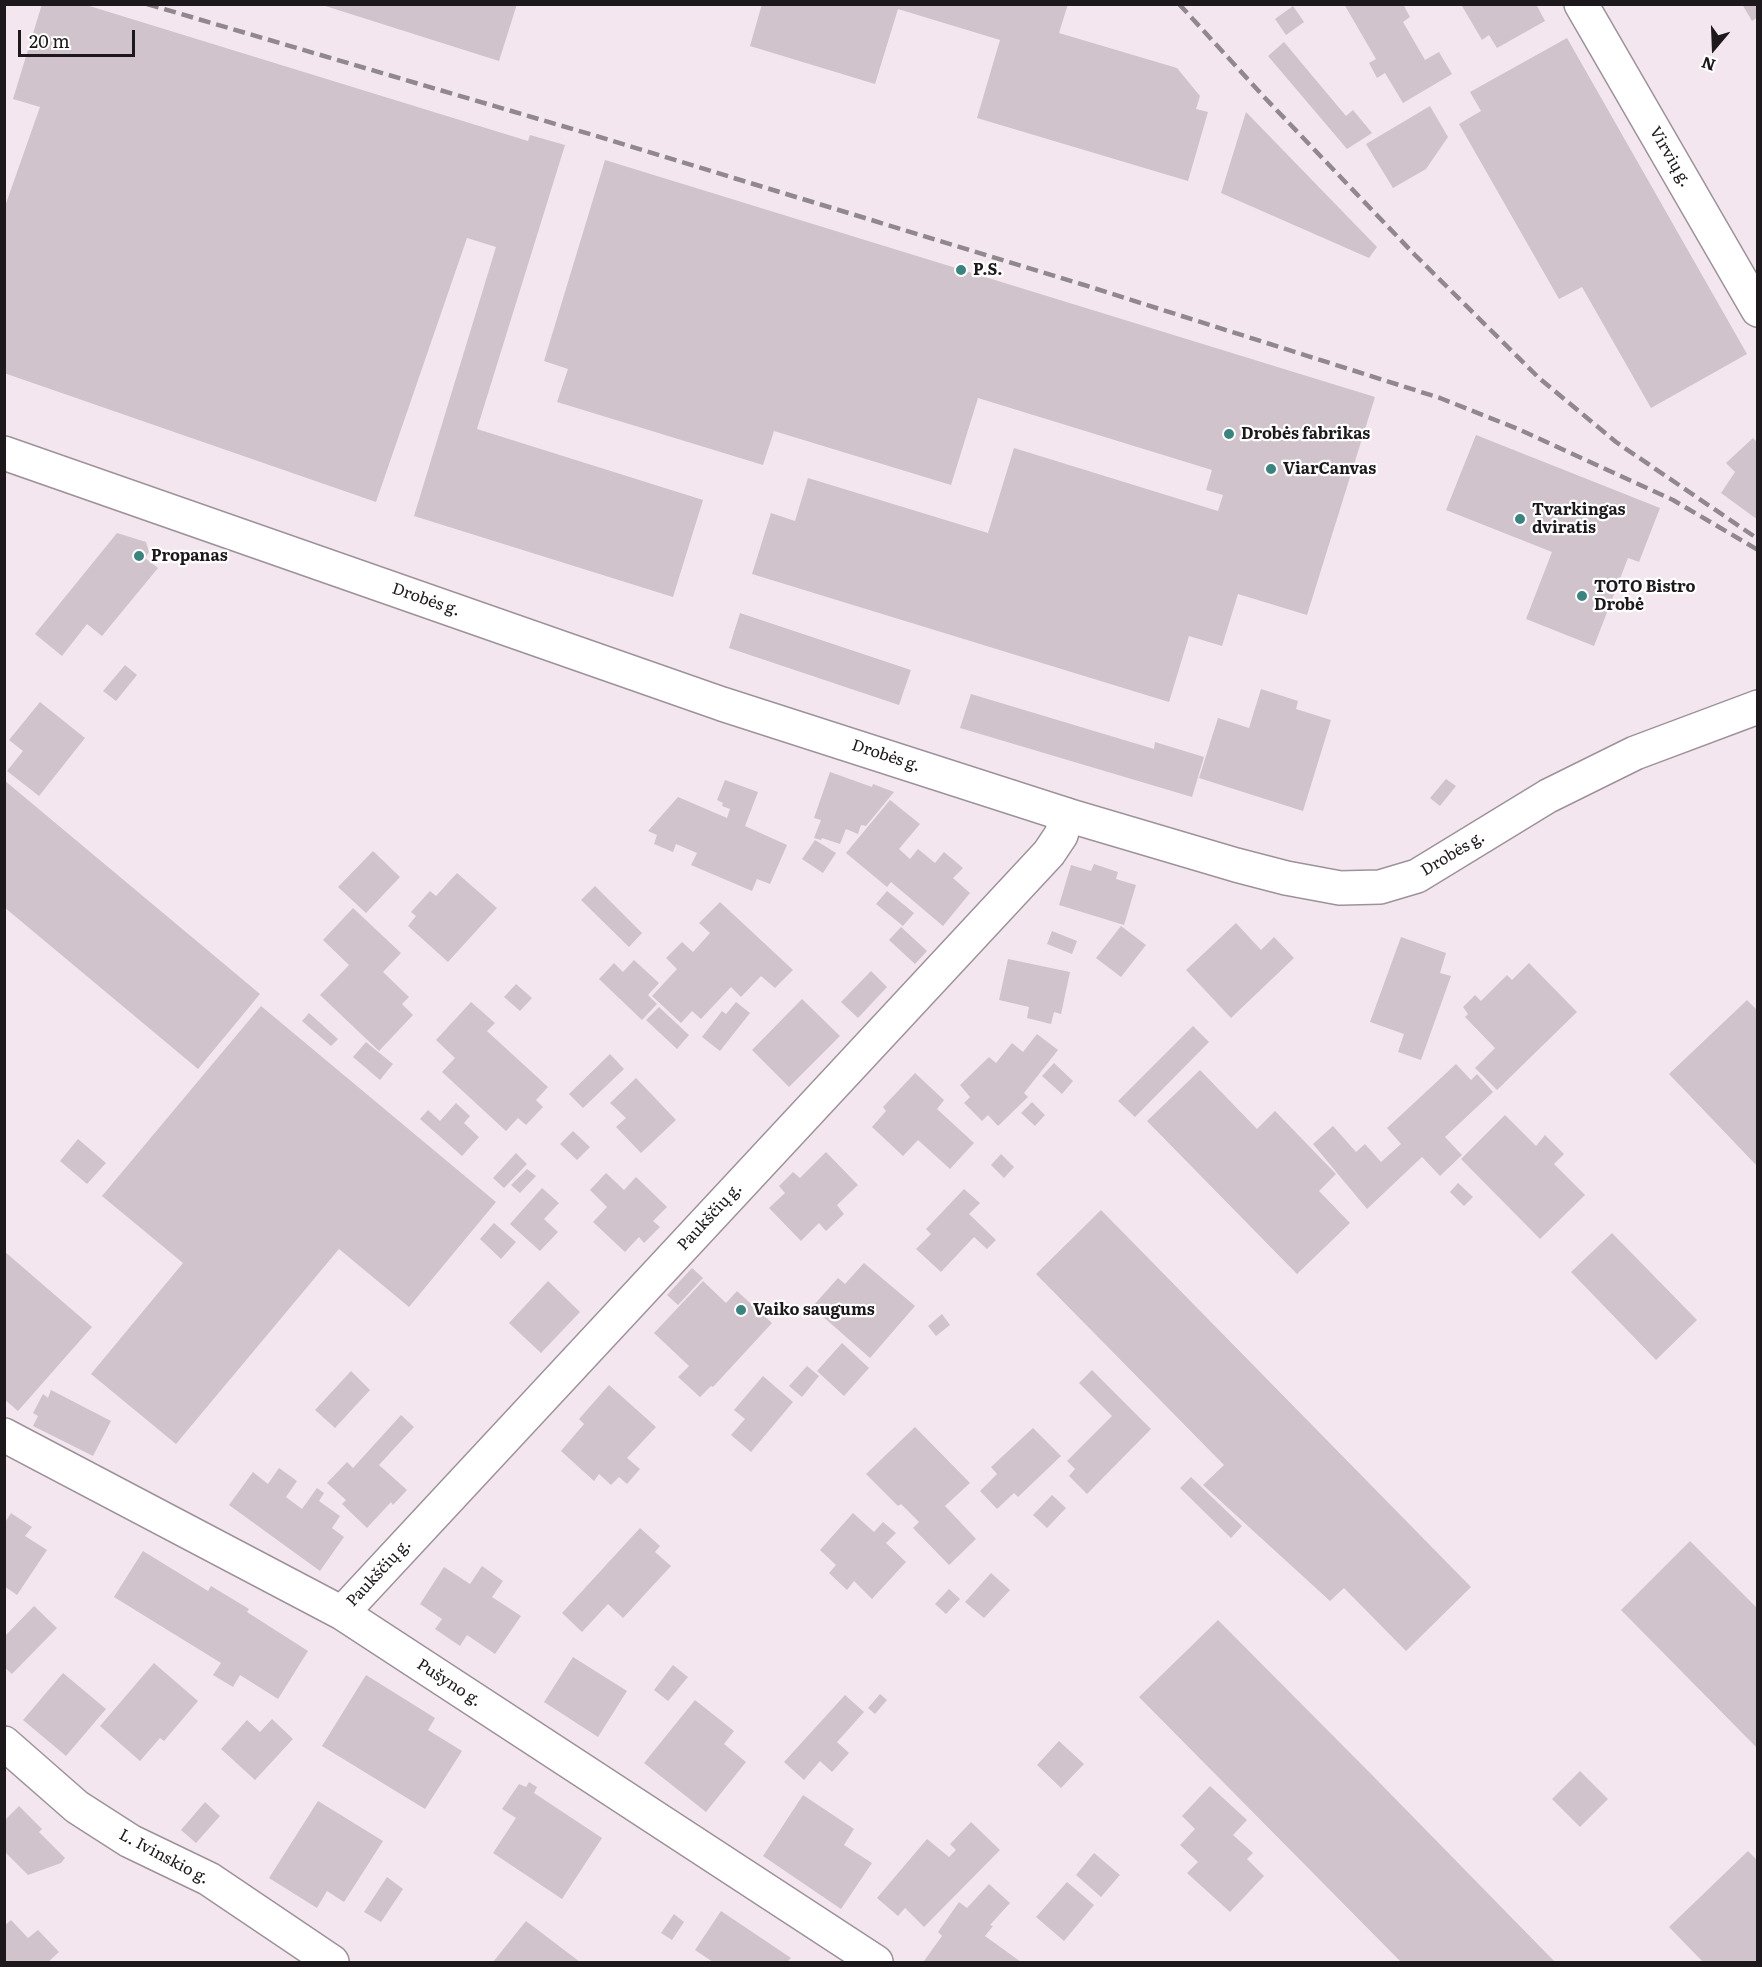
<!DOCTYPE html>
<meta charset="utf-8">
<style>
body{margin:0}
#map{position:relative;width:1762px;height:1967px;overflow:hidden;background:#f4e6ef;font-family:Literata,serif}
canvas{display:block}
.frame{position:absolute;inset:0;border:6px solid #1c181b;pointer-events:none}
.north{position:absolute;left:1684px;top:18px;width:60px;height:60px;-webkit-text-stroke:4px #fff;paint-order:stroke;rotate:199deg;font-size:16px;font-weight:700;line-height:24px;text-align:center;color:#1c181b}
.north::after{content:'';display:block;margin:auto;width:21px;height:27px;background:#1c181b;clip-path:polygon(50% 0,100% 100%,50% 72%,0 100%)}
.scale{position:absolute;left:18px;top:30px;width:117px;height:27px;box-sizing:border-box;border:3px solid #1c181b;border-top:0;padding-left:8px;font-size:18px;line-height:21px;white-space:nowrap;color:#1c181b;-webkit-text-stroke:4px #fff;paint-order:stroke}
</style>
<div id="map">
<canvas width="1762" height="1967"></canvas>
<div class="frame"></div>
<div class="north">N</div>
<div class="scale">20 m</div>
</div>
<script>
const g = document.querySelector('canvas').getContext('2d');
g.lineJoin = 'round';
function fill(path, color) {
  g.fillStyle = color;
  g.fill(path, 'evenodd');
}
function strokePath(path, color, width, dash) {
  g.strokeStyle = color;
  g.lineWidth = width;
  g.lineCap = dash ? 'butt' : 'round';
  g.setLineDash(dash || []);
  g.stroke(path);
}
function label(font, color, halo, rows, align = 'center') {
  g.font = font + ' Literata,serif';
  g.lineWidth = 4.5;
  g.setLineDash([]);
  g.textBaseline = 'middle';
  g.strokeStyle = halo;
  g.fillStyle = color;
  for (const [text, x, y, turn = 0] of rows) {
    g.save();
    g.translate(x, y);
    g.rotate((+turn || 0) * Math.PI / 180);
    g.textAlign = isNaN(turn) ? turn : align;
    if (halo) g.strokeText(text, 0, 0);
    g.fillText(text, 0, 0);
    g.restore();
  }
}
const building = new Path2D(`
 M42 4H83L528 141 530 135 565 145 477 429 703 500 673 597 414 516 496 247 467 238 376 502 4 373V209L40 107 13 99Z
 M319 4H517L499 61Z
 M762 4H1068L1059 33 1177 68 1200 96 1196 109 1208 112 1188 181 977 118 1000 40 898 9 875 84 750 46Z
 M1344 4H1403L1410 17 1403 22 1425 60 1439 52 1452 74 1403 103 1385 73 1377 78 1369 63 1376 59Z
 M1464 4H1536L1545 21 1497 48 1489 35 1482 40 1462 6Z
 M1742 4H1758V17L1752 21Z
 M1293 6 1304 22 1286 35 1275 19Z
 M1567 38 1747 354 1651 408 1582 287 1559 299 1459 124 1481 111 1470 92Z
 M1284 42 1346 116 1353 110 1372 133 1347 149 1268 56Z
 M1430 106 1448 137 1426 169 1393 188 1366 144Z
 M1246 112 1377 247 1369 258 1221 193Z
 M605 160 1375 397 1307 615 1238 594 1222 646 1189 636 1169 702 752 574 771 513 795 521 808 478 988 533 1014 448 1218 511 1223 495 1206 490 1212 470 978 398 951 485 774 431 763 465 557 402 568 369 544 361Z
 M1476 435 1660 508 1639 562 1628 558 1594 646 1526 619 1552 552 1446 510Z
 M1753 438 1758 443V520L1721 493 1735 472 1726 463Z
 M117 533 146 542 149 552 145 558 158 568 102 636 87 624 62 656 35 634Z
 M740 613 911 670 899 705 729 648Z
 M125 665 137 675 116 701 103 691Z
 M1261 689 1298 701 1296 709 1331 720 1303 811 1199 778 1218 718 1249 728Z
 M971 694 1154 749 1155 742 1204 757 1192 797 960 728Z
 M40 702 85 738 39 796 7 771 23 751 9 740Z
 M830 772 872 787 873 784 894 792 866 826 861 825 858 834 846 829 840 844 822 838 821 840 814 838 821 820 814 818Z
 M1446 779 1456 786 1440 806 1430 798Z
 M4 780 260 994 198 1069 4 907Z
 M725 780 758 792 745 826 787 845 770 884 757 879 752 891 691 865 697 853 676 844 673 852 654 844 657 835 648 831 678 797 727 818 730 809 722 806 723 803 717 800Z
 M890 800 920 824 899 849 910 859 918 849 935 863 944 852 963 868 953 878 970 893 943 926 891 882 887 887 846 853Z
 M815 840 836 853 823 873 802 859Z
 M373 851 400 877 366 913 338 887Z
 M1094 864 1118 872 1116 879 1136 885 1124 925 1059 905 1071 865 1091 871Z
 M457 873 497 908 448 962 408 926 416 916 411 912 430 891 436 896Z
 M595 886 642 933 629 947 581 900Z
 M887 891 914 913 903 926 876 904Z
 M720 902 793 970 775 988 761 976 741 997 731 987 701 1019 692 1011 681 1023 652 996 677 969 666 958 682 942 693 952 710 933 699 923Z
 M353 908 401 953 383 972 409 997 402 1004 413 1015 379 1051 320 995 349 965 323 940Z
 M1236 923 1261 950 1274 937 1294 958 1231 1018 1186 970Z
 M1121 926 1146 945 1121 977 1096 958Z
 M901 927 927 951 915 964 889 940Z
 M1052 931 1077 941 1072 954 1047 944Z
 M1401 937 1446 953 1440 973 1451 976 1421 1060 1398 1052 1404 1034 1370 1022Z
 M1008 959 1070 972 1061 1014 1054 1012 1051 1024 1027 1018 1029 1007 999 1000Z
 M634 960 659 983 648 995 657 1004 642 1020 599 979 614 963 623 972Z
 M1529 963 1577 1012 1497 1090 1475 1068 1495 1048 1465 1017 1468 1014 1463 1007 1475 995 1481 1001 1507 975 1512 980Z
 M871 971 887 987 858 1018 841 1002Z
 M516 984 532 998 520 1011 504 997Z
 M802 999 840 1036 789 1087 752 1050Z
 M1747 1000 1758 1011V1167L1669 1074Z
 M471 1002 495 1023 487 1031 548 1087 536 1100 543 1107 526 1125 518 1118 506 1131 442 1072 455 1058 436 1040Z
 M736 1002 750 1013 720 1051 702 1037 722 1011 726 1014Z
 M261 1006 496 1202 409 1307 339 1249 176 1444 91 1374 183 1263 102 1196Z
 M659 1007 689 1035 677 1049 646 1020Z
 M309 1013 338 1039 331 1046 302 1021Z
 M1193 1026 1209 1042 1135 1117 1118 1101Z
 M1037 1034 1058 1050 1024 1093 1028 1097 998 1126 988 1115 982 1121 964 1103 970 1097 960 1085 989 1057 996 1063 1012 1043 1023 1052Z
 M366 1042 393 1064 380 1080 353 1057Z
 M610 1054 624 1069 583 1108 569 1094Z
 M1054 1063 1073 1081 1062 1094 1042 1076Z
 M1456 1064 1471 1080 1477 1074 1493 1092 1445 1137 1462 1155 1440 1176 1422 1157 1367 1209 1313 1144 1333 1126 1356 1152 1365 1144 1381 1162 1401 1144 1387 1128Z
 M1200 1070 1257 1129 1275 1111 1336 1174 1319 1191 1350 1223 1297 1274 1147 1121Z
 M915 1073 944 1100 937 1109 974 1143 950 1169 918 1140 903 1156 872 1127 886 1111 883 1107Z
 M636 1078 676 1120 641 1153 616 1127 626 1118 610 1103Z
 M1032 1102 1045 1115 1035 1126 1021 1113Z
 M456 1103 470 1116 464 1123 479 1137 462 1156 420 1119 428 1110 440 1121Z
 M1505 1115 1536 1146 1545 1135 1564 1154 1554 1164 1585 1195 1540 1239 1461 1159Z
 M573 1131 590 1147 577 1160 560 1144Z
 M78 1139 106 1163 87 1184 60 1161Z
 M826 1152 858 1185 837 1205 844 1214 826 1231 819 1223 801 1241 769 1208 785 1193 779 1186 793 1172 800 1178Z
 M516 1153 527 1164 504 1188 493 1178Z
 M1001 1154 1014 1167 1004 1178 991 1165Z
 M527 1169 536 1176 520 1193 511 1185Z
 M606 1173 624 1190 636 1177 667 1207 653 1221 660 1227 644 1243 639 1237 625 1252 593 1222 607 1207 590 1190Z
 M1458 1183 1473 1197 1464 1206 1450 1192Z
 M542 1188 559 1203 544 1219 558 1232 540 1251 510 1224Z
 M964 1189 980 1203 969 1214 996 1240 987 1249 974 1237 941 1272 916 1249 931 1234 926 1229Z
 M1101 1210 1471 1587 1406 1651 1344 1588 1330 1601 1203 1485 1224 1465 1036 1274Z
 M494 1223 516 1242 501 1259 480 1239Z
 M1612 1233 1697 1320 1656 1360 1571 1272Z
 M4 1251 92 1327 18 1411 4 1399Z
 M864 1263 915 1306 870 1358 812 1307 838 1278 845 1284Z
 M692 1268 703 1278 678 1305 667 1295Z
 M548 1281 580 1312 541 1353 509 1323Z
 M703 1281 726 1303 737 1291 772 1323 713 1387 711 1386 700 1397 678 1377 689 1366 654 1333Z
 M942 1314 950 1325 936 1336 928 1326Z
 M842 1343 869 1368 844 1396 817 1371Z
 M807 1366 819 1376 802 1397 789 1386Z
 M1092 1370 1151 1429 1087 1494 1069 1476 1075 1469 1067 1461 1112 1416 1079 1383Z
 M351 1371 370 1390 335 1428 315 1410Z
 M763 1376 793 1402 751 1452 731 1435 745 1419 734 1410Z
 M609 1385 656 1427 627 1458 640 1469 627 1484 619 1477 611 1485 599 1474 594 1481 561 1451 584 1424 579 1419Z
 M51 1390 111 1421 93 1456 33 1426 38 1416 33 1413 43 1394 48 1398Z
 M401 1415 414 1427 379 1465 407 1490 393 1505 391 1502 367 1528 342 1504 346 1500 327 1483 347 1462 353 1468Z
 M915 1427 970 1483 945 1506 976 1539 949 1565 913 1528 919 1522 901 1504 898 1506 866 1474Z
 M1033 1428 1061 1456 1018 1497 1014 1493 997 1509 980 1491 997 1474 991 1467Z
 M279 1468 297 1481 286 1497 302 1509 317 1488 324 1493 319 1501 340 1516 332 1528 344 1537 320 1571 229 1505 253 1472 268 1484Z
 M1191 1477 1242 1526 1231 1538 1180 1488Z
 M1052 1495 1066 1508 1047 1528 1033 1515Z
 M11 1513 32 1527 25 1536 47 1550 17 1595 4 1586V1524Z
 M853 1513 874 1532 883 1522 896 1533 886 1543 906 1562 872 1599 854 1581 847 1590 829 1573 836 1565 820 1550Z
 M640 1528 660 1546 655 1552 671 1566 623 1618 608 1604 582 1632 562 1613Z
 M1690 1541 1758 1609V1749L1621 1610Z
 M143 1551 208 1591 211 1586 249 1609 247 1612 308 1651 278 1699 240 1675 233 1687 213 1675 221 1663 114 1597Z
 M482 1566 503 1581 492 1597 521 1616 495 1654 467 1635 460 1646 435 1629 442 1619 420 1604 444 1567 470 1584Z
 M991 1573 1010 1590 984 1618 965 1602Z
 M949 1589 960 1599 946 1614 935 1604Z
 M34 1606 57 1628 12 1674 4 1667V1637Z
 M1218 1620 1374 1777 1555 1962H1401L1139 1697Z
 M573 1657 627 1691 598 1737 544 1702Z
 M154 1663 198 1701 164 1741 160 1738 140 1761 100 1726Z
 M673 1665 688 1677 668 1701 654 1690Z
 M63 1673 106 1709 66 1756 23 1720Z
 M366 1675 435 1718 428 1730 462 1751 425 1809 322 1746Z
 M880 1694 887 1700 875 1714 868 1708Z
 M845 1695 864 1712 837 1742 849 1753 832 1772 820 1761 804 1780 784 1762Z
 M695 1700 734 1731 724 1744 746 1762 706 1812 644 1763Z
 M272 1719 293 1739 255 1780 221 1749 247 1720 260 1732Z
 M1059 1741 1084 1764 1061 1788 1037 1765Z
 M1580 1771 1608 1799 1580 1827 1552 1799Z
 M529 1782 537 1787 534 1793 602 1838 562 1899 493 1853 516 1818 502 1809 519 1784 526 1787Z
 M1210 1786 1247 1820 1233 1835 1253 1853 1247 1859 1264 1876 1230 1912 1187 1873 1198 1862 1180 1845 1195 1829 1182 1816Z
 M803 1795 854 1829 844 1845 872 1863 841 1909 763 1856Z
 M318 1801 383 1841 344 1902 327 1891 317 1908 269 1878Z
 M205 1802 220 1816 196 1843 181 1830Z
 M19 1806 42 1829 39 1832 65 1858 61 1863 28 1875 4 1851V1821Z
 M971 1822 1000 1850 924 1927 905 1908 898 1916 877 1898 927 1839 949 1857 956 1850 950 1844Z
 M1748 1851 1758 1861V1962H1703L1669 1927Z
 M1094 1853 1120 1875 1101 1897 1076 1875Z
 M387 1877 403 1889 381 1922 364 1912Z
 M1067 1882 1094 1905 1064 1941 1036 1917Z
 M989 1884 1010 1903 990 1925 993 1926 985 1936 1021 1962 924 1961 942 1936 938 1932 959 1902 967 1908Z
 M721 1911 791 1958 787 1962H713L695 1950Z
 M674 1914 684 1922 672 1940 661 1933Z
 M11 1920 28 1938 38 1930 59 1952 48 1962H4V1926Z
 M526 1921 580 1962H493Z`);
const street = new Path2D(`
 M1581 4 1758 310
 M4 1435 342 1613 876 1962
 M342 1613 1049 853 1061 835 1067 815
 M4 1743 77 1807 130 1841 209 1879 332 1962`);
const secondary = new Path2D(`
 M4 453 722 704 1067 815 1236 865 1286 878 1340 888 1380 887 1417 876 1548 796 1635 753 1758 707`);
const rail = new Path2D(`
 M147 4 593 135 1081 284 1440 398 1518 429 1673 500 1758 550
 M1179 4 1266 99 1415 255 1539 378 1616 442 1758 539`);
const markers = [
 [961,270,6,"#3b837e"],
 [1229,434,6,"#3b837e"],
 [1271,469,6,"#3b837e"],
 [1520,519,6,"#3b837e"],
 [139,556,6,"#3b837e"],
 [1582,596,6,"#3b837e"],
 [741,1310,6,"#3b837e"]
];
const streetNames = [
 ["Virvių g.",1670,157,60],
 ["Drobės g.",426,600,19],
 ["Drobės g.",886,756,18],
 ["Drobės g.",1453,854,-31],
 ["Paukščių g.",710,1217,-47],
 ["Paukščių g.",379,1573,-47],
 ["Pušyno g.",449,1683,33],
 ["L. Ivinskio g.",164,1857,28]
];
const poiNames = [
 ["P.S.",973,270],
 ["Drobės fabrikas",1241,434],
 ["ViarCanvas",1283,469],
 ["Tvarkingas",1532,510],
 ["dviratis",1532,528],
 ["Propanas",151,556],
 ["TOTO Bistro",1594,587],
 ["Drobė",1594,605],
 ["Vaiko saugums",753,1310]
];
fill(building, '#d0c3cb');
strokePath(street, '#9e929a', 36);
strokePath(secondary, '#9e929a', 36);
strokePath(street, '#fff', 33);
strokePath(secondary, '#fff', 33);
strokePath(rail, '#91888e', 4.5, [12, 6]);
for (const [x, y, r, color] of markers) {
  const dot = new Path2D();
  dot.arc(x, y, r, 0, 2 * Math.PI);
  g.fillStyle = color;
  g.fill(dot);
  strokePath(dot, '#fff', 2);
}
label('16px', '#1c181b', '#fff', streetNames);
label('bold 16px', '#1c181b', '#fff', poiNames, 'left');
</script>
